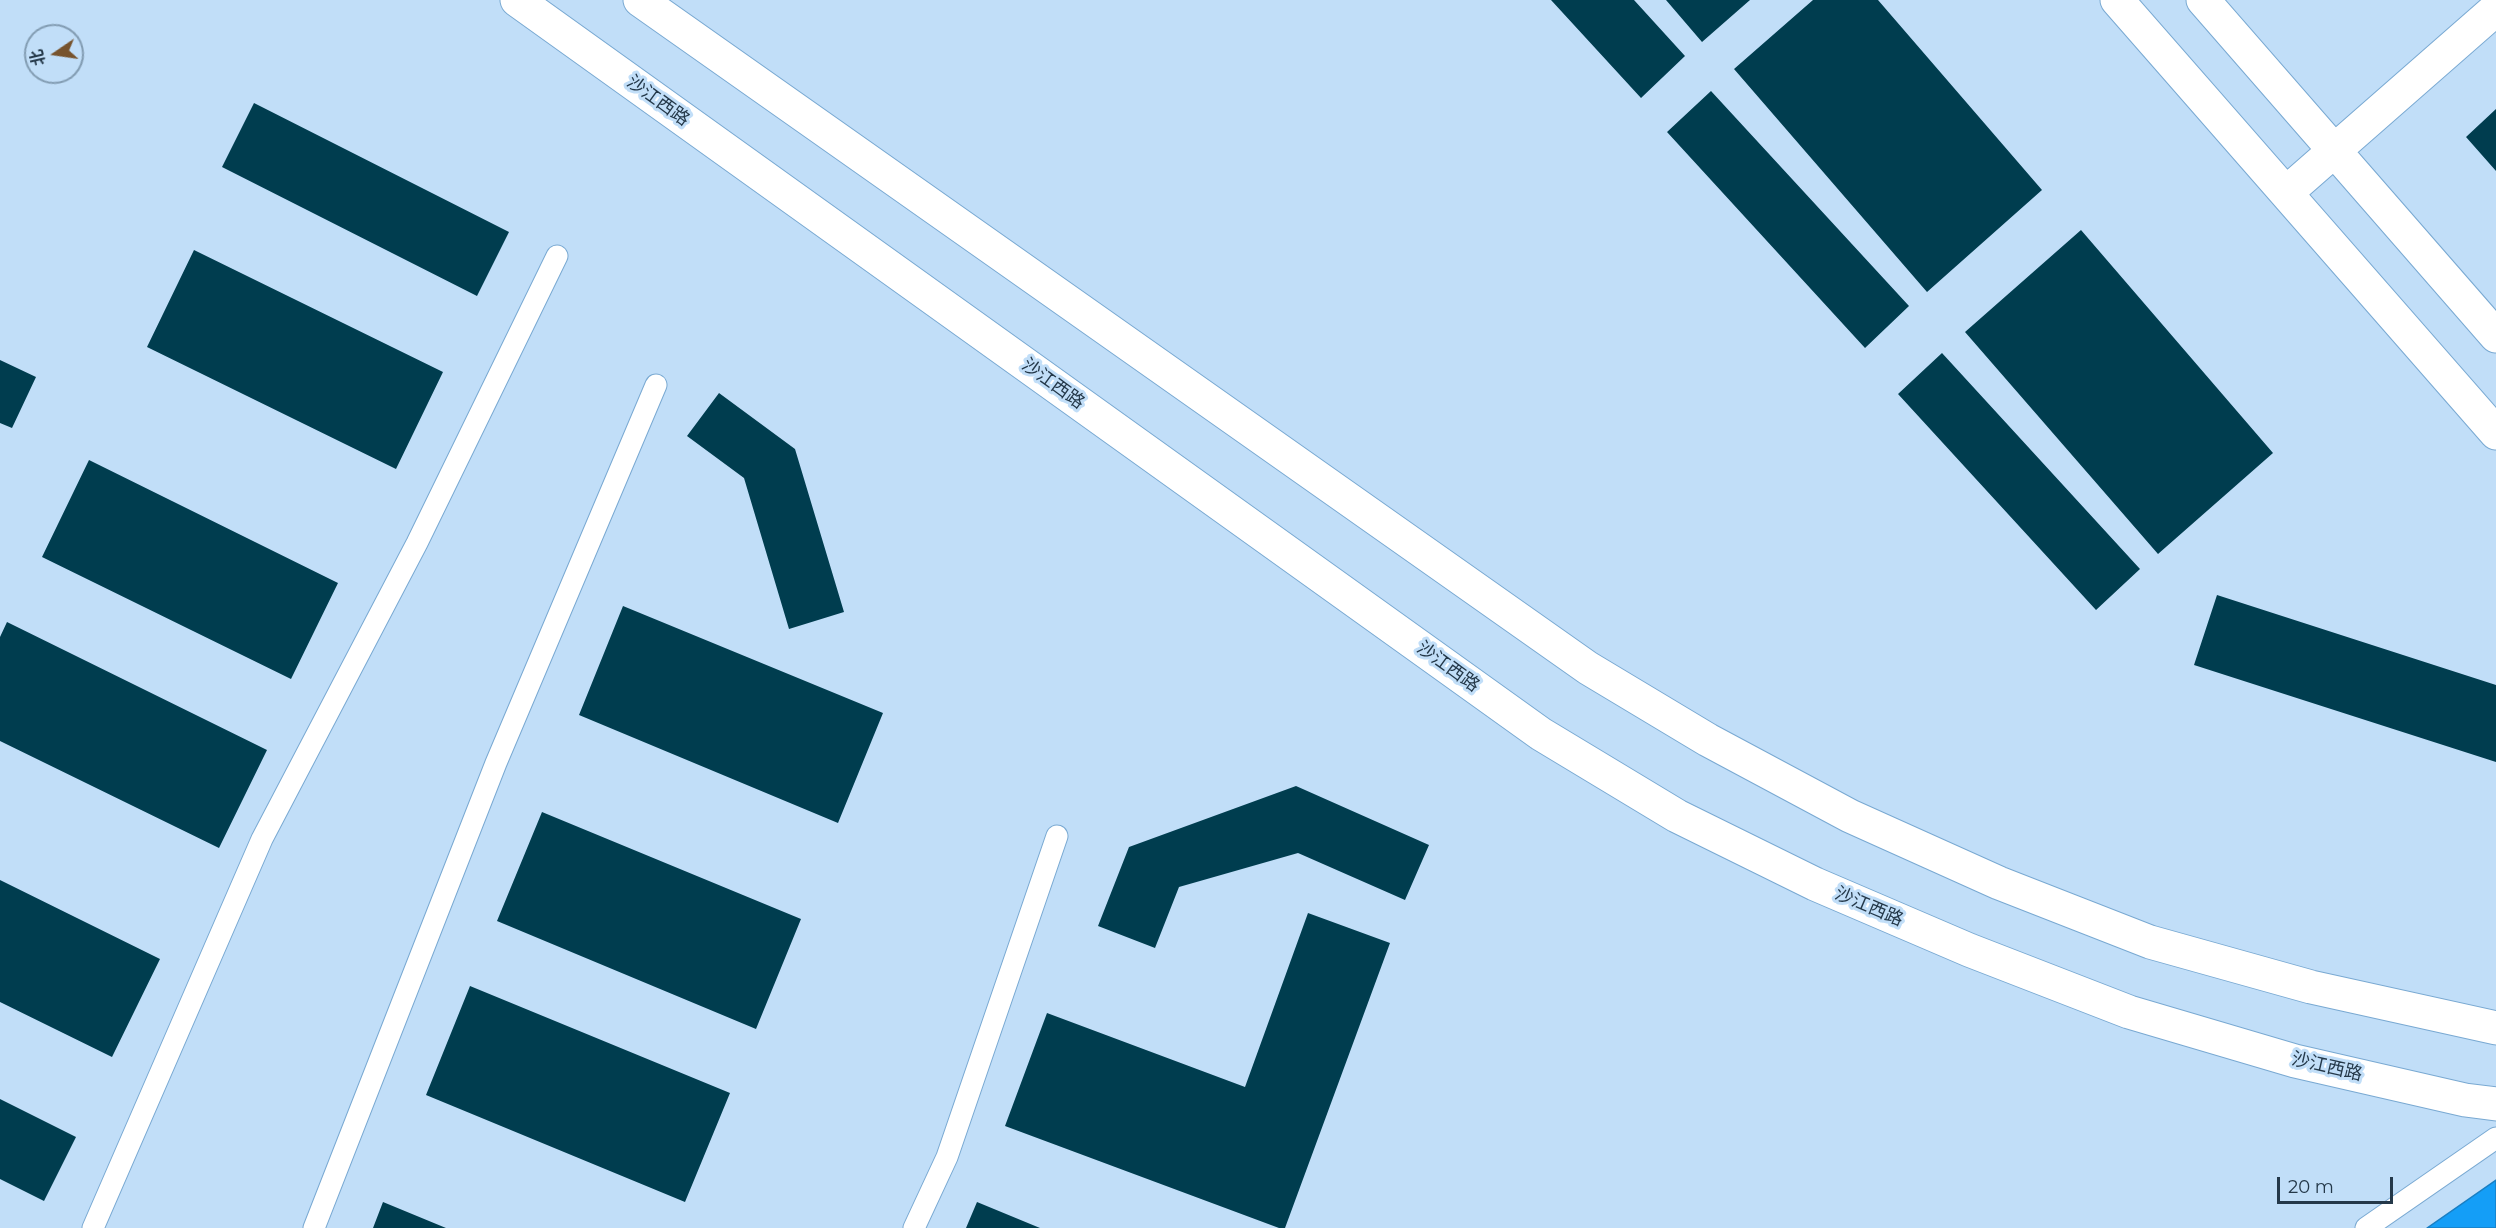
<!DOCTYPE html>
<meta charset="utf-8">
<style>
body{margin:0}
#map{position:relative;width:2496px;height:1228px;overflow:hidden;background:#c1def8;font-family:Montserrat,"Noto Sans SC",sans-serif}
canvas{display:block}
.north{position:absolute;left:24px;top:24px;width:60px;height:60px;box-sizing:border-box;background:#c1def8;border:2px solid #829cb2;border-radius:50%;rotate:257deg;font-size:16px;font-weight:700;line-height:24px;text-align:center;color:#243849}
.north::after{content:'';display:block;margin:auto;width:21px;height:27px;background:#77532d;clip-path:polygon(50% 0,100% 100%,50% 72%,0 100%)}
.scale{position:absolute;left:2277px;top:1177px;width:116px;height:27px;box-sizing:border-box;border:3px solid #243849;border-top:0;padding-left:8px;font-size:18px;line-height:21px;white-space:nowrap;color:#243849;-webkit-text-stroke:4px #c1def8;paint-order:stroke}
</style>
<div id="map">
<canvas width="2496" height="1228"></canvas>
<div class="north">北</div>
<div class="scale">20 m</div>
</div>
<script>
const g = document.querySelector('canvas').getContext('2d');
g.lineJoin = 'round';
function fill(path, color) {
  g.fillStyle = color;
  g.fill(path, 'evenodd');
}
function strokePath(path, color, width, dash) {
  g.strokeStyle = color;
  g.lineWidth = width;
  g.lineCap = dash ? 'butt' : 'round';
  g.setLineDash(dash || []);
  g.stroke(path);
}
function label(font, color, halo, rows, align = 'center') {
  g.font = font + ' Montserrat,"Noto Sans SC",sans-serif';
  g.lineWidth = 6;
  g.setLineDash([]);
  g.textBaseline = 'middle';
  g.strokeStyle = halo;
  g.fillStyle = color;
  for (const [text, x, y, turn = 0] of rows) {
    g.save();
    g.translate(x, y);
    g.rotate((+turn || 0) * Math.PI / 180);
    g.textAlign = isNaN(turn) ? turn : align;
    if (halo) g.strokeText(text, 0, 0);
    g.fillText(text, 0, 0);
    g.restore();
  }
}
const water = new Path2D(`
 M2496 1180V1228H2427Z`);
const building = new Path2D(`
 M1551 0H1634L1685 56 1641 98Z
 M1666 0H1750L1702 42Z
 M1813 0H1878L2042 190 1927 292 1734 69Z
 M1711 91 1909 306 1865 348 1667 132Z
 M254 103 509 232 477 296 222 167Z
 M2496 109V171L2466 137Z
 M2081 230 2273 453 2158 554 1965 332Z
 M194 250 443 372 396 469 147 347Z
 M1942 353 2140 569 2096 610 1898 394Z
 M0 360 36 377 12 428 0 423Z
 M719 393 795 449 844 612 789 629 744 478 687 436Z
 M89 460 338 583 291 679 42 557Z
 M2217 595 2496 685V762L2194 665Z
 M623 606 883 713 838 823 579 715Z
 M7 622 267 750 219 848 0 741V637Z
 M1296 786 1429 845 1405 900 1298 853 1179 887 1155 948 1098 926 1129 847Z
 M542 812 801 919 756 1029 497 921Z
 M0 880 160 959 112 1057 0 1002Z
 M1308 913 1390 943 1285 1228H1279L1005 1126 1047 1013 1245 1087Z
 M470 986 730 1093 685 1202 426 1095Z
 M0 1099 76 1137 44 1201 0 1179Z
 M383 1202 446 1228H373Z
 M977 1202 1040 1228H966Z`);
const service = new Path2D(`
 M93 1228 262 839 417 543 557 256
 M314 1228 496 763 656 385
 M914 1228 947 1157 1057 836
 M2366 1228 2496 1138`);
const minor = new Path2D(`
 M2117 0 2496 433
 M2203 0 2496 336
 M2286 193 2496 9`);
const tertiary = new Path2D(`
 M517 0 1541 734 1677 816 1815 884 1969 950 2129 1012 2295 1061 2465 1100 2496 1104
 M640 0 1588 668 1708 740 1850 816 1999 883 2150 942 2311 987 2496 1028`);
const streetNames = [
 ["沙江西路",658,101,36],
 ["沙江西路",1053,384,36],
 ["沙江西路",1448,667,36],
 ["沙江西路",1869,907,23],
 ["沙江西路",2327,1067,13]
];
fill(water, '#149ef7');
strokePath(water, '#197fc3', 1.5);
fill(building, '#003d4f');
strokePath(service, '#79a9d2', 23);
strokePath(minor, '#79a9d2', 35);
strokePath(tertiary, '#79a9d2', 35);
strokePath(service, '#fff', 21);
strokePath(minor, '#fff', 33);
strokePath(tertiary, '#fff', 33);
label('18px', '#243849', '#c1def8', streetNames);
</script>
